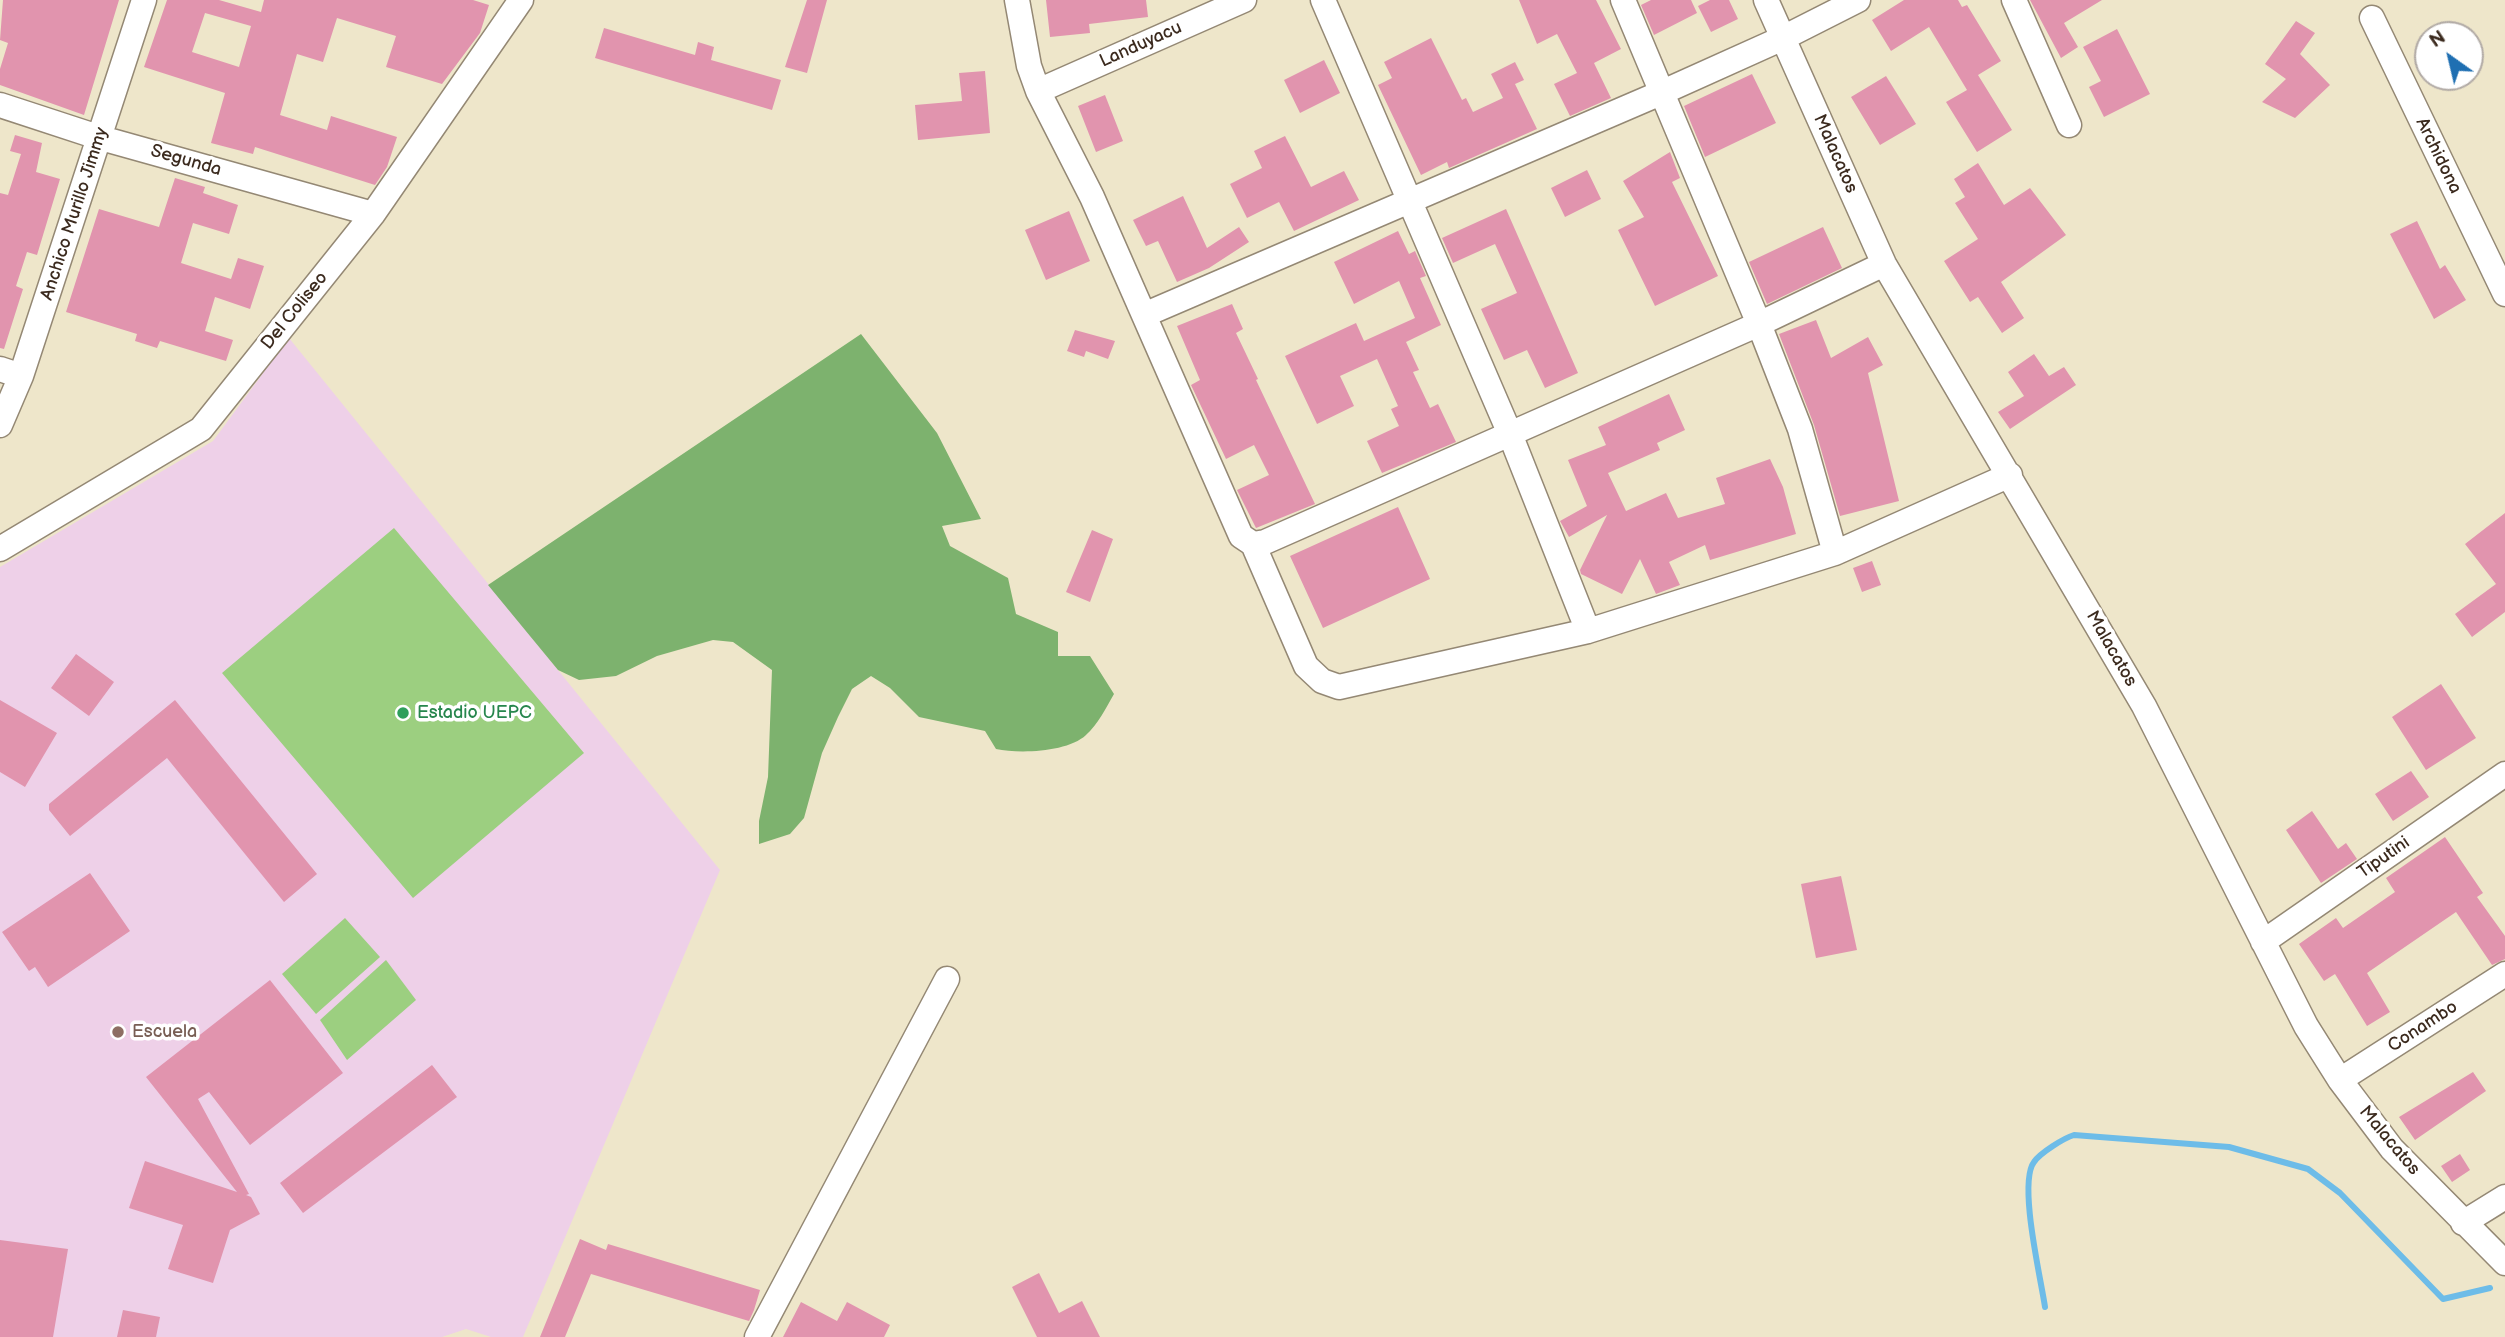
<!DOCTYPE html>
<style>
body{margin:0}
#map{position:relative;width:2505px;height:1337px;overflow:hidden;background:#eee6ca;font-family:"Balsamiq Sans",sans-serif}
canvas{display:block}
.north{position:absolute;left:2414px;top:21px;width:70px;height:70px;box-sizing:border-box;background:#fff;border:2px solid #b1aaa5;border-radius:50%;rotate:326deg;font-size:19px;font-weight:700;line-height:28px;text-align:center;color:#3b2a1e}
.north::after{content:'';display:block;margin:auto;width:24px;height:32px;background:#1f6fb2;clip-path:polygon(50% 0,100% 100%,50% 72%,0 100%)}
</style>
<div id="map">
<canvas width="2505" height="1337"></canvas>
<div class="north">N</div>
</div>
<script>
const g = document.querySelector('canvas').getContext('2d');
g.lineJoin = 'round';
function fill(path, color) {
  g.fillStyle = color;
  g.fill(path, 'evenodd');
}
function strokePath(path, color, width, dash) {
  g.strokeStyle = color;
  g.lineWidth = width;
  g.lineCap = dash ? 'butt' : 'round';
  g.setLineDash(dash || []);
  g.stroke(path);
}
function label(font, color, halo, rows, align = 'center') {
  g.font = font + ' "Balsamiq Sans",sans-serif';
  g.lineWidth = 7;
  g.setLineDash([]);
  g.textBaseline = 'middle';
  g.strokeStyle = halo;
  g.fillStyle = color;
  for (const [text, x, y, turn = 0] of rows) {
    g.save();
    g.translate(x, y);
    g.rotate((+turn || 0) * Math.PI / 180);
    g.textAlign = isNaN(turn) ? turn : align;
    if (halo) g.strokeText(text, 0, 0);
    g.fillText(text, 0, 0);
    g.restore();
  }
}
const built = new Path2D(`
 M289 338 720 870 523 1337H491L466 1329 442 1337H0V567L213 441Z`);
const green = new Path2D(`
 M394 528 584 753 413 898 222 673Z
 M345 918 380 957 316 1014 282 974Z
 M386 960 416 1000 347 1060 320 1020Z`);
const forest = new Path2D(`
 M861 334 937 433 981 519 942 526 950 546 1008 578 1016 614 1058 632V656H1090L1114 694C1106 708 1098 724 1086 735 1068 752 1020 754 996 749L985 731 919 717 890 688 871 676 852 689 838 717 822 753 804 818 790 834 759 844V821L768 777 772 670 733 642 713 640 657 656 616 676 579 680 558 670 488 585Z`);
const stream = new Path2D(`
 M2045 1307C2041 1279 2018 1183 2034 1162 2040 1153 2064 1138 2074 1135L2229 1147 2308 1169 2340 1193 2443 1299 2490 1288`);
const building = new Path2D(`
 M3 0H119L84 115 0 85V69L8 43 0 40Z
 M167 0H219L261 12 264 0H473L489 5 480 33 442 84 386 67 396 36 337 18 323 62 297 54 280 115 327 130 331 116 397 137 387 167 375 185 255 147 253 154 211 143 225 93 144 67ZM205 13 251 26 239 67 192 52Z
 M807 0H827L807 73 785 67Z
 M1046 0H1146L1148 17 1089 24 1090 33 1050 37Z
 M1519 0H1596L1621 49 1594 63 1611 98 1570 116 1554 84 1577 73 1557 34 1537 44Z
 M1651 0H1691L1697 13 1654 35 1641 5Z
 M1710 0H1729L1738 19 1711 32 1698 6Z
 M1904 0H1958L1962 7 1967 5 2001 61 1978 75 2012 130 1977 152 1946 102 1967 90 1929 27 1891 51 1872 20Z
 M2030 0H2102L2064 23 2078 47 2061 58Z
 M2296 21 2315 33 2300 54 2330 85 2295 118 2262 102 2286 79 2265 64Z
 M604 28 695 55 698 42 714 47 711 60 781 80 772 110 595 58Z
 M2117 29 2150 94 2104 117 2089 87 2101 81 2083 47Z
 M1431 38 1462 100 1466 98 1473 112 1503 98 1491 74 1515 62 1524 80 1515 84 1537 129 1449 168 1447 162 1421 175 1378 85 1392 78 1384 62Z
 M1324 60 1340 93 1300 113 1284 80Z
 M985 71 990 133 918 140 915 105 962 101 959 73Z
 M1752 74 1776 123 1705 157 1684 106Z
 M1886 76 1916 124 1880 145 1851 97Z
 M1105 95 1123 141 1096 152 1078 106Z
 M15 135 42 143 36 172 60 179 37 255 27 252 16 286 23 289 4 349 0 348V193L8 195 21 154 10 151Z
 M1285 136 1311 187 1344 171 1359 200 1294 231 1279 202 1247 218 1230 184 1262 168 1254 151Z
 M1670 152 1680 178 1672 182 1718 276 1655 306 1618 230 1644 217 1623 181Z
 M1978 163 2004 205 2030 188 2066 235 2001 282 2024 318 2002 333 1978 297 1970 302 1944 261 1978 239 1955 203 1965 197 1954 179Z
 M1587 170 1601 199 1565 217 1551 188Z
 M175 178 205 187 203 193 238 205 229 234 193 223 181 263 231 279 238 258 264 266 250 309 215 297 205 331 233 340 226 361 160 341 157 348 135 341 137 334 66 312 99 209 159 227Z
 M1183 196 1207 248 1239 227 1249 242 1209 268 1177 282 1158 241 1146 246 1133 220Z
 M1506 209 1578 373 1545 388 1527 350 1504 360 1481 309 1517 293 1495 244 1453 263 1442 238Z
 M1069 211 1090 261 1046 280 1025 230Z
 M2417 221 2440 269 2445 265 2466 300 2434 319 2390 234Z
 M1823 227 1842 268 1767 304 1749 262Z
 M1398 231 1409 254 1415 251 1426 276 1420 278 1441 325 1406 342 1419 370 1413 372 1430 408 1438 404 1456 442 1382 473 1367 441 1399 426 1391 409 1398 406 1377 359 1340 376 1354 406 1317 424 1285 356 1356 323 1364 341 1415 318 1399 281 1354 304 1334 262Z
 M1232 304 1243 329 1236 333 1258 379 1256 380 1315 504 1256 528 1237 490 1269 475 1254 445 1226 459 1191 385 1200 380 1177 326Z
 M1816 320 1831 358 1868 337 1883 365 1868 373 1899 501 1840 516 1814 425 1779 334Z
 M1075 330 1115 341 1108 359 1086 351 1084 357 1067 351Z
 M2034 354 2049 376 2064 367 2076 385 2010 429 1998 412 2024 396 2008 372Z
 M1669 394 1685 430 1657 443 1660 450 1608 473 1626 511 1666 493 1678 518 1725 504 1716 478 1770 459 1783 487 1796 534 1710 560 1705 545 1669 562 1680 585 1656 594 1640 559 1622 594 1581 574 1580 570 1607 515 1569 537 1560 521 1587 506 1568 460 1606 445 1598 427Z
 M1398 507 1430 579 1323 628 1290 556Z
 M2505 513V612L2472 637 2455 614 2496 584 2465 544Z
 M1092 530 1113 539 1090 602 1066 592Z
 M1872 561 1881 585 1862 592 1853 568Z
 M76 654 114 682 89 716 51 688Z
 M2441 684 2476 738 2426 770 2392 717Z
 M0 700 57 733 25 787 0 772Z
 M175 700 317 874 284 902 167 758 70 836 49 810V804Z
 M2411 771 2429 797 2393 821 2375 794Z
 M2312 811 2338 849 2346 843 2357 859 2321 883 2286 830Z
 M2445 837 2483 893 2477 897 2505 936V959L2492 965 2456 912 2367 973 2390 1012 2367 1026 2335 974 2324 981 2299 944 2336 918 2343 928 2395 892 2386 878Z
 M90 873 130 931 48 987 35 967 29 971 2 932Z
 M1841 876 1857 950 1816 958 1801 884Z
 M270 980 343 1073 250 1145 209 1092 198 1099 249 1194 246 1195 251 1197 260 1214 230 1230 213 1283 168 1269 183 1225 129 1208 145 1161 237 1192 146 1077Z
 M432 1065 457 1097 303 1213 280 1183Z
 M2473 1072 2486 1091 2415 1140 2399 1117Z
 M2460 1154 2470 1170 2452 1182 2441 1166Z
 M580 1239 606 1250 608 1244 760 1290 754 1310 749 1321 591 1274 565 1337H540Z
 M0 1240 68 1249 53 1337H0Z
 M1039 1273 1059 1313 1082 1301 1100 1337H1037L1012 1287Z
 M801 1302 837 1321 847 1302 890 1325 884 1337H783Z
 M123 1310 160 1317 156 1337H117Z`);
const minor = new Path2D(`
 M1017 0 1029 66 1038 91 1092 197 1241 536 1253 544 1265 542 1759 324 1884 264
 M1323 0 1510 434 1588 631
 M1623 0 1759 324 1800 429 1835 553
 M1766 0 1884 264 2144 706 2306 1026 2340 1080 2392 1149 2505 1263
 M2014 0 2069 125
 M2372 18 2505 294
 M1038 91 1244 0
 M0 105 101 138 373 214
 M1144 315 1663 92 1783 38 1858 0
 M0 369 21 376
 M0 425 21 376 144 0
 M1253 544 1306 666 1322 681 1339 687 1588 631 1835 553 2010 475
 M0 549 201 429 373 214 521 0
 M2263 942 2505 774
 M2340 1080 2505 974
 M2463 1223 2505 1197
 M757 1337 947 979`);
const markers = [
 [403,713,7,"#2e9e5b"],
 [118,1032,7,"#8d6e63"]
];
const streetNames = [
 ["Landuyacu",1141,45,-24],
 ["Malacatos",1835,154,66],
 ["Archidona",2438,156,64],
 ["Segunda",186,161,16],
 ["Anchico Murillo Jimmy",75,214,-72],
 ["Del Coliseo",295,311,-51],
 ["Malacatos",2111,649,60],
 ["Tiputini",2384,858,-35],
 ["Conambo",2423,1027,-33],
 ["Malacatos",2389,1141,50]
];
const leisureNames = [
 ["Estadio UEPC",417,713]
];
const educationNames = [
 ["Escuela",132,1032]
];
fill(built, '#eed0e8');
fill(green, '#9ccf80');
fill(forest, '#7db26e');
strokePath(stream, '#6dbce8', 6);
fill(building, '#e194ae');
strokePath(minor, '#948874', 27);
strokePath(minor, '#fff', 24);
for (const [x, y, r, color] of markers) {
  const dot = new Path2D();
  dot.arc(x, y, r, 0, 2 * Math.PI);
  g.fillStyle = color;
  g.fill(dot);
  strokePath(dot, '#fff', 2.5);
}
label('18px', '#3b2a1e', '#fff', streetNames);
label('18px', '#27864d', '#fff', leisureNames, 'left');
label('18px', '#785e54', '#fff', educationNames, 'left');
</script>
